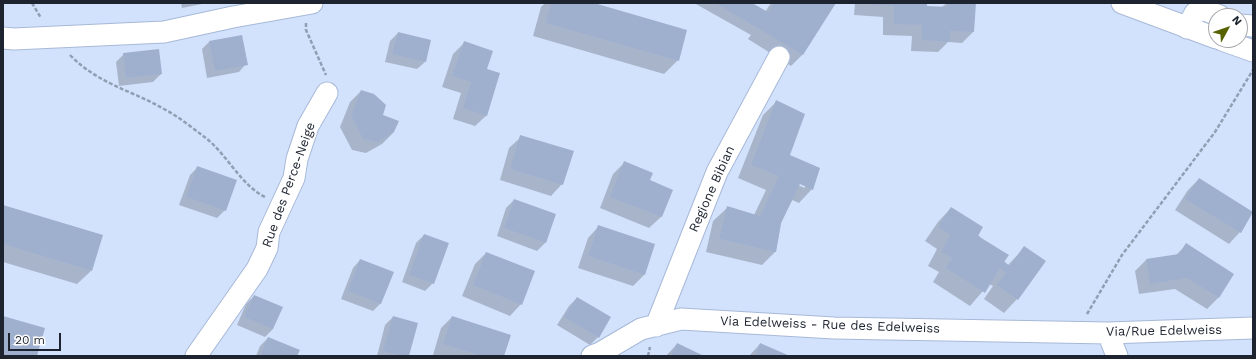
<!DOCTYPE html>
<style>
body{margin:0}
#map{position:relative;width:1256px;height:359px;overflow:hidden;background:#d3e2fc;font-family:"Work Sans",sans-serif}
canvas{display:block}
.frame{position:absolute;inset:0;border:4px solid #1d2430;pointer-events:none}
.north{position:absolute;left:1208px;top:8px;width:40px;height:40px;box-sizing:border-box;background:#fff;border:1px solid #a5a7ac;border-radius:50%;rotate:50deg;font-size:11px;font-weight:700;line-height:16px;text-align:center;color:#1d2430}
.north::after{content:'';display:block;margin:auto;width:14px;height:18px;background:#586100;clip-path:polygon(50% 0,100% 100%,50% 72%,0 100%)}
.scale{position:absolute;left:8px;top:333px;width:53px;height:18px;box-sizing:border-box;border:2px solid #1d2430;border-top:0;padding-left:5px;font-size:12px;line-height:14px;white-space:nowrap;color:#1d2430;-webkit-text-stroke:3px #fff;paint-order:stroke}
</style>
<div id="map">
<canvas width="1256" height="359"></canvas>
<div class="frame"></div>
<div class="north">N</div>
<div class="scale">20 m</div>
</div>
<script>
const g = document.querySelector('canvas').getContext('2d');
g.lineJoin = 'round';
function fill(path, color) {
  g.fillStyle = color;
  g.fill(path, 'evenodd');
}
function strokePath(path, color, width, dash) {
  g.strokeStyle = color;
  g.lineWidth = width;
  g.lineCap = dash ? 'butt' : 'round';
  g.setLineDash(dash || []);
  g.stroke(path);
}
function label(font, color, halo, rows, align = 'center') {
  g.font = font + ' "Work Sans",sans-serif';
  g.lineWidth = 4;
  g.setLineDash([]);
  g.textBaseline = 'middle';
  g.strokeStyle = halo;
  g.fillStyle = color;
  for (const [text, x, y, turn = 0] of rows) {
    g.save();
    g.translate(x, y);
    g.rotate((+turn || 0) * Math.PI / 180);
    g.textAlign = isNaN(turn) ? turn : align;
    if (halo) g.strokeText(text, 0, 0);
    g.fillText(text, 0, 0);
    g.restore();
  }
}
const shadow = new Path2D(`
 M181 3H207L182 8Z
 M545 3H590L678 60 664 74 533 36 541 7Z
 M694 3H750L765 12 771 3H835L802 55 791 66 748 39 751 35Z
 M855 3H926V7H942L947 3H975L973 32 962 43 948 42 938 52 911 51 912 36 883 35V17L854 15Z
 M398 33 425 62 417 69 385 62 390 41Z
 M210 41 246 64 239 72 207 78 202 49Z
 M464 43 485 70 487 115 475 126 453 119 461 93 442 87 453 54Z
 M124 54 161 74 153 82 119 86 116 62Z
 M361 91 394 132 382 144 366 153 352 150 340 127 350 102Z
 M777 101 789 155 812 189 799 203 792 200 781 223 776 251 762 265 706 252 713 221 727 208 754 215 766 190 738 178 763 115ZM796 182 805 185V188L795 184Z
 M521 137 562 184 551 196 500 180 509 148Z
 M624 163 649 181 671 190 661 217 649 228 600 208 613 174Z
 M198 167 225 210 217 218 179 205 190 175Z
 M1199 179 1252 212 1240 232 1229 244 1175 210 1188 190Z
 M514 200 555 215 545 243 537 251 497 236 506 208Z
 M3 206 91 271 77 284 3 262Z
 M951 208 1008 265 1025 247 1017 299 1004 313 984 299 993 286 989 284 970 306 933 282 939 272 928 266 937 249 925 241 938 222Z
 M599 226 654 245 644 275 633 286 578 268 588 238Z
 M424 235 433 283 425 291 402 282 416 243Z
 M1186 245 1233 274 1218 298 1207 309 1175 289 1139 294 1135 271 1146 260 1175 256Z
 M486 253 521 304 510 316 462 296 475 264Z
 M360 260 381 303 373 311 341 299 353 268Z
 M254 296 273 329 265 337 237 325 246 304Z
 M577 298 598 337 590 345 557 325 569 306Z
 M3 317 44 329 36 356H3Z
 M393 317 408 356H377L385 325Z
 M452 317 503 356 433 355 441 328Z
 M268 338 296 356H256L260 346Z
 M677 344 702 356H666Z
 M760 344 788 356H749Z`);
const building = new Path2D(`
 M551 3H594L687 30 679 61 546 23Z
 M715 3H752L768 12 774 3H836L803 55Z
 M865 3H927V6L948 7V3H976L974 32 950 31V42L922 40V25L894 24V6L865 4Z
 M398 32 431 40 426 62 392 54Z
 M242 35 248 65 215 71 209 41Z
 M464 41 493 51 487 69 500 73 487 116 463 108 471 82 452 76Z
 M159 49 162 74 126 78 123 53Z
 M361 90 374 94 386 105 383 115 399 121 394 132 378 142 363 139 351 115Z
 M776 100 805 114 790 155 820 168 813 190 800 184 781 223 776 252 719 239 727 206 760 216 779 176 751 165Z
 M520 135 574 151 563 185 510 169Z
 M624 161 653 173 650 180 673 190 662 217 610 197Z
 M197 166 237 180 226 211 186 197Z
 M1199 178 1253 212 1241 233 1185 199Z
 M514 199 556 214 546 243 504 228Z
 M3 205 103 235 92 271 3 244Z
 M951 207 983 227 978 236 1009 255 1004 262 1010 266 1024 246 1046 261 1018 300 997 285 1006 272 1000 268 985 293 946 268 952 258 941 252 950 235 938 227Z
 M598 225 655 244 645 275 588 256Z
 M424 234 449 243 434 284 409 275Z
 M1186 243 1234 274 1219 298 1187 278 1150 284 1146 259 1179 254Z
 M486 252 535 271 522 305 473 285Z
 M360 259 394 272 381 304 348 291Z
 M254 295 283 307 273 329 244 317Z
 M577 297 611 317 599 338 564 317Z
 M3 316 45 328 37 356 3 355Z
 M393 316 418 323 409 356H401L383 351Z
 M452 316 511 335 504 356H481L443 344Z
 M268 337 300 350 297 356H260Z
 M677 343 704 356H671Z
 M760 343 790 356H755Z`);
const path = new Path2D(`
 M32 3 41 18
 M306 23V30L326 75
 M70 55C98 84 131 90 164 109 179 117 194 129 207 139 227 155 242 186 265 197
 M1087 314 1122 255 1215 132 1253 70
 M648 356 650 347`);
const minor = new Path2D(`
 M1122 3 1216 38
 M1240 25 1253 26
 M1187 28 1195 13 1202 9 1220 16
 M3 38 14 39 164 32 233 17 312 3
 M1222 40 1253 51
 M656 326 717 172 779 57
 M1108 333 1117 356
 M196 356 257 269 267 248 269 232 294 178 297 159 308 126 327 93
 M592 356 600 353 641 329 681 319 834 328 1108 333 1253 328`);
const streetNames = [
 ["Rue des Perce-Neige",289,185,-70],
 ["Regione Bibian",712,189,-66],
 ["Via Edelweiss - Rue des Edelweiss",830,325,2],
 ["Via/Rue Edelweiss",1164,331,-1]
];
fill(shadow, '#0003');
fill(building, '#9fb0cf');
strokePath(minor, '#a7b9d8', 23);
strokePath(path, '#919eb3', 2.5, [4, 2]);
strokePath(minor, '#fff', 21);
label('13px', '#1d2430', '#fff', streetNames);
</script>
